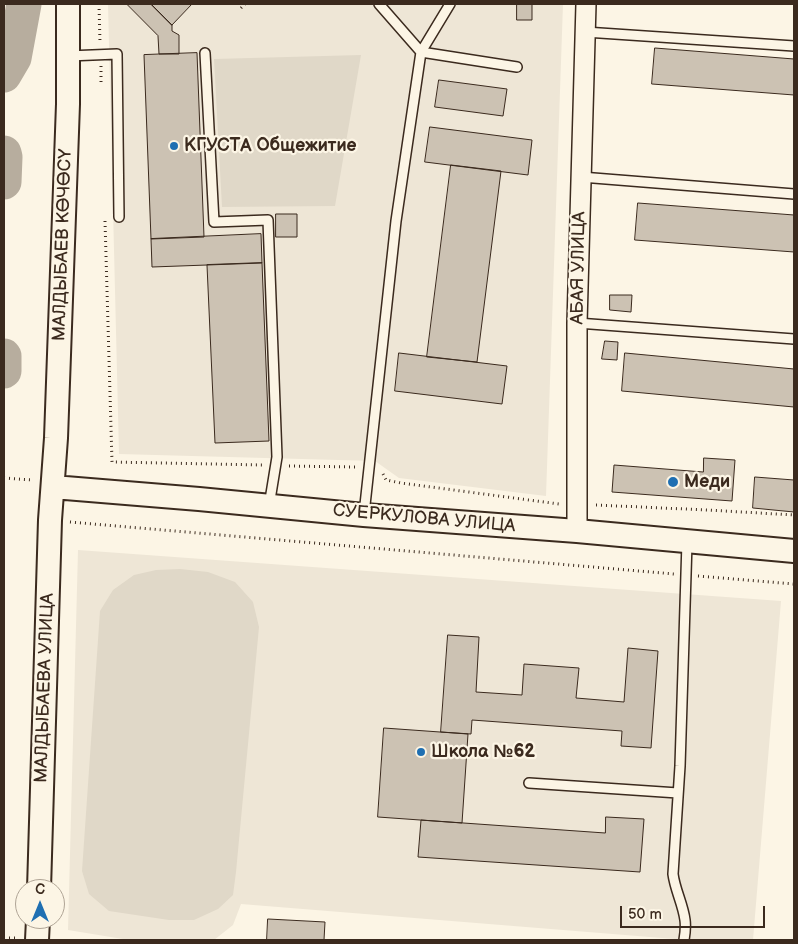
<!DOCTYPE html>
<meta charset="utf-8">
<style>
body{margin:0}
#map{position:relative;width:798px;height:944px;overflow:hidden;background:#fcf5e5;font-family:"Balsamiq Sans",sans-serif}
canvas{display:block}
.frame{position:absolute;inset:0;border:5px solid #3b2a1e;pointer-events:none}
.north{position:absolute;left:15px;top:879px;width:50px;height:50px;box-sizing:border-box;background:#fcf5e5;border:1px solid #afa495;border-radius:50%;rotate:0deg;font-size:14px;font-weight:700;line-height:20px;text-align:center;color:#3b2a1e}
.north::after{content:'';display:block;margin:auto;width:18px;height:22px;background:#1f6fb2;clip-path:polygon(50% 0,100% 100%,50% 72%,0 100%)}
.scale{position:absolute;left:620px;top:906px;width:145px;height:22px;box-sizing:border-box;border:2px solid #3b2a1e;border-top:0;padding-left:6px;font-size:15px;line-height:18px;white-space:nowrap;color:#3b2a1e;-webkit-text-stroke:4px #fcf5e5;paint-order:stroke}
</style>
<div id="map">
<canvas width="798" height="944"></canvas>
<div class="frame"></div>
<div class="north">С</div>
<div class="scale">50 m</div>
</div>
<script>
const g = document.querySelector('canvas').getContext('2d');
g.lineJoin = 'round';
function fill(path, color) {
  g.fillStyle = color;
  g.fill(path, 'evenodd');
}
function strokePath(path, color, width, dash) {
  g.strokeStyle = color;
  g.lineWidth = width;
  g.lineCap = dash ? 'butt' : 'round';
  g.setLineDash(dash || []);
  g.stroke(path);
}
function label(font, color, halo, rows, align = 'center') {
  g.font = font + ' "Balsamiq Sans",sans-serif';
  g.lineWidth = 4.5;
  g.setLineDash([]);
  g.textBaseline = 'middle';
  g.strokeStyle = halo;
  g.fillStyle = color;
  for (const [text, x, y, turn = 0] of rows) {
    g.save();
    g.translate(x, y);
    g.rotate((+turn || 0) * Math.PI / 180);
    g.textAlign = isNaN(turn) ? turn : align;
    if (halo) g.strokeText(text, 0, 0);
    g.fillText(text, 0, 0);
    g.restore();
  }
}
const built = new Path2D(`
 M108 4H563L546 496 399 478 375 461 119 454Z
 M78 550 781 601 753 940H687L241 904 233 925 214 940H129L68 930Z`);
const green = new Path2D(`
 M361 55 335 206 222 207 214 59Z
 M180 569 208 572 235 582 253 602 259 627 236 872 233 895 218 909 194 920H169L109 911 89 894 82 871 100 611 113 590 134 575 156 570Z`);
const river = new Path2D(`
 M4 75 14 58 24 4
 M4 153 5 157 4 182
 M4 356V371`);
const building = new Path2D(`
 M127 4H151L172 25V31L179 35V54H159L158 36Z
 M151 4H192L172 25Z
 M517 4H532V20H517Z
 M655 48 794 59V95L652 84Z
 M197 53 204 237 151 239 144 55Z
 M439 80 507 89 503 116 435 107Z
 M430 127 532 140 528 175 425 162Z
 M451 165 501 171 477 362 427 357Z
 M638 203 794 215V252L635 240Z
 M276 214H297V237H276Z
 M261 234 262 263 152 267 151 239Z
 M262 263 269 441 215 443 207 265Z
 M610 295H632L631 312 610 310Z
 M605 341 618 342 617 360 602 359Z
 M399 353 507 366 502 404 395 391Z
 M625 353 794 369V407L622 391Z
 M704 458 735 460 732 501 612 492 614 465 703 472Z
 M755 477 794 480V512L753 508Z
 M448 635 479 637 476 692 522 695 524 664 579 668 576 698 624 702 628 648 658 651 651 748 621 746 622 731 472 720 471 734 441 732Z
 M384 728 468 734 462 823 378 817Z
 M606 817 644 819 640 872 418 857 421 820 605 833Z
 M268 919 325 922 324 940H267Z`);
const path = new Path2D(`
 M99 4 100 43
 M241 8 245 4
 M101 66V85
 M105 221 112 462 263 465
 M289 466 355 467
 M383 474 386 480 401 483 559 504
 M4 478 32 480
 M596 505 707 510 794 515
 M70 522 674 574
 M698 576 794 584
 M4 938H18`);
const service = new Path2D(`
 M450 4 421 52 517 67
 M585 32 794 46
 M205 53 214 222 268 220 277 457 269 506
 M68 56 117 54 119 217
 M581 177 794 194
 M577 323 794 339
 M364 514 396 221 421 52 379 4
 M529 783 678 793
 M684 940C685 934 686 927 685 920 683 904 675 890 673 874L680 766 687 542`);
const minor = new Path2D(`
 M577 531V323L586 4`);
const tertiary = new Path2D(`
 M53 487 199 499 364 515 577 531 794 551
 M39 889 50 520 56 438 68 104V4
 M37 940 38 919`);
const markers = [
 [174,146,5,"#1f6fb2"],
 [673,482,6,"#1f6fb2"],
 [421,752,5,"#1f6fb2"]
];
const poiNames = [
 ["КГУСТА Общежитие",184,146],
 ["Меди",684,482],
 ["Школа №62",431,752]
];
const streetNames = [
 ["МАЛДЫБАЕВ КӨЧӨСҮ",63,245,-88],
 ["АБАЯ УЛИЦА",579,268,-89],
 ["СУЕРКУЛОВА УЛИЦА",424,519,5],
 ["МАЛДЫБАЕВА УЛИЦА",45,688,-88]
];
fill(built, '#eee6d6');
fill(green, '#e0d8c8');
strokePath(river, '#b7ad9e', 35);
fill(building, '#ccc2b3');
strokePath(building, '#3b2a1e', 1);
strokePath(service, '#3b2a1e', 12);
strokePath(minor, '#3b2a1e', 22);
strokePath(tertiary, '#3b2a1e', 26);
strokePath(path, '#3b2a1e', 3, [1, 4]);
strokePath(service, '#fcf5e5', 9);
strokePath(minor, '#fcf5e5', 19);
strokePath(tertiary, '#fcf5e5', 22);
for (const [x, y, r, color] of markers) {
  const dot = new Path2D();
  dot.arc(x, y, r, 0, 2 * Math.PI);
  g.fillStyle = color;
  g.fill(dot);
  strokePath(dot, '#fcf5e5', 2);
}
label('bold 18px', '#3b2a1e', '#fcf5e5', poiNames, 'left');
label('18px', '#3b2a1e', '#fcf5e5', streetNames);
</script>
